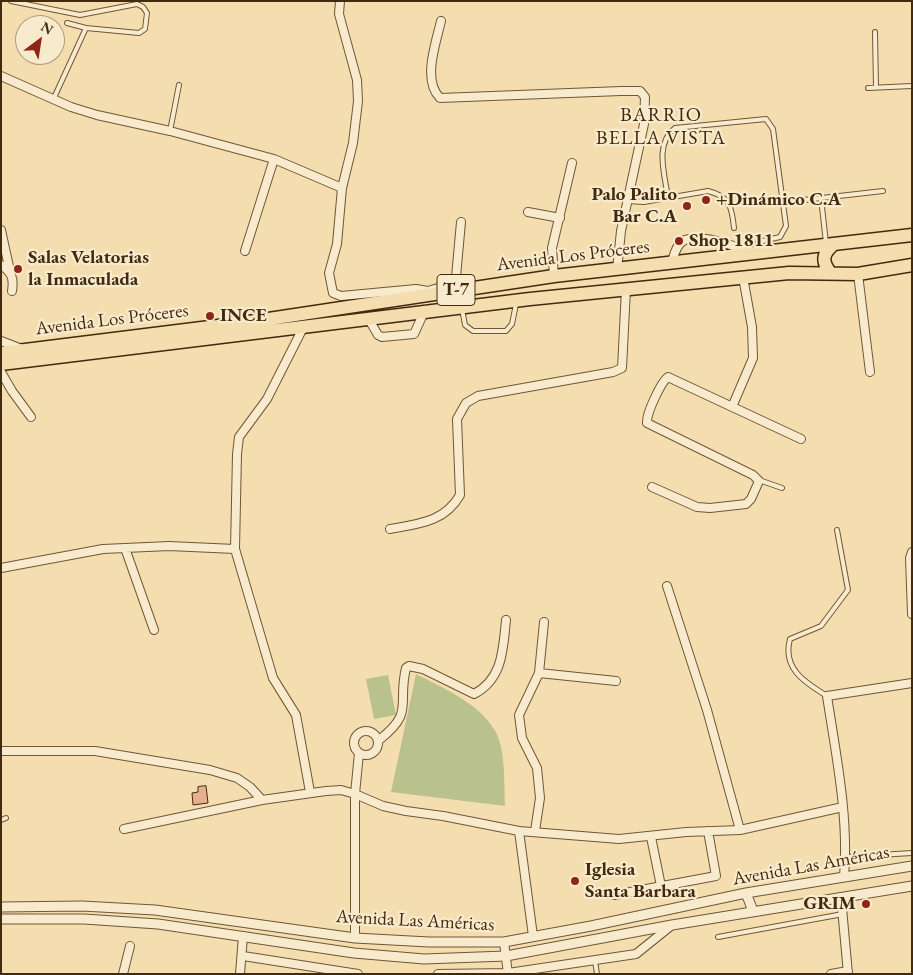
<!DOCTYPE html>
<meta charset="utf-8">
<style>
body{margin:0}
#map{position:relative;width:913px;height:975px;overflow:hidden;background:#f4deb0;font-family:"EB Garamond",serif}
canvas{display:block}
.frame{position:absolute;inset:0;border:2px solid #422a0e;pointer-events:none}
.north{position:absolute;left:15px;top:15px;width:50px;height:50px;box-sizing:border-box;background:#f8eacc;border:1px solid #af9d80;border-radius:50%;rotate:31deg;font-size:14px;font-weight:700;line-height:20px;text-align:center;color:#422a0e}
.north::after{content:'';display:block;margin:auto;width:18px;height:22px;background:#8f2418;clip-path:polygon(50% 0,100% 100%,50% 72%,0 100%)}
</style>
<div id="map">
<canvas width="913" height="975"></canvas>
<div class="frame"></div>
<div class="north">N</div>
</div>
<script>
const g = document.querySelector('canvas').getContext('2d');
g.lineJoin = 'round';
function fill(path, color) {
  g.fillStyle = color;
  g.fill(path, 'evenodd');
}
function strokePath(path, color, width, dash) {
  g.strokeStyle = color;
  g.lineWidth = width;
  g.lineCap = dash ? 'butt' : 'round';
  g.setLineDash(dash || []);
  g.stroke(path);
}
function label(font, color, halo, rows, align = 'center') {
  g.font = font + ' "EB Garamond",serif';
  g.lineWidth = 4.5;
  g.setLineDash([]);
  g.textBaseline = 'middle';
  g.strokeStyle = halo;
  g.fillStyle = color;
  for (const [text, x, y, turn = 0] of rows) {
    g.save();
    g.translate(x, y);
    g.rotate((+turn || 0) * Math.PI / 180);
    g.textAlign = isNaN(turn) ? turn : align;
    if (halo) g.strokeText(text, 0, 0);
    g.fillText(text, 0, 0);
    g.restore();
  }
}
const green = new Path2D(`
 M416 674C443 688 477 702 494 729 506 747 504 785 505 806L391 792Z
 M388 675 396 715 374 719 366 679Z`);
const building = new Path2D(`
 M206 786 208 803 193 805 192 793 198 792V787Z`);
const service = new Path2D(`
 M11 1 80 15 137 4 143 7 147 13 145 29 139 33 86 28 67 23
 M875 32 876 87
 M868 88 912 86
 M53 100 86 28
 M170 131 179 85
 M668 198C665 175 654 144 675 128L766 119 773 129 786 226 780 237 758 242
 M821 198 826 243
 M627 201 644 202 708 191C730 196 732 208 734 228
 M795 201 883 191
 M462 309 465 325 473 331H506L512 324 516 304
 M759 480 782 488
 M827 696C804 682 782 668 790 639L821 626 848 590 837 530
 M1 820 6 818
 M846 857 912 853
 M718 937 843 914
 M595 961 597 974`);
const minor = new Path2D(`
 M340 1 339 14 357 80 358 101 353 143 342 188 337 244 329 273 333 293 341 296 416 289 434 292
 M441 21C436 43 422 80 440 98L621 91H640L645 97 644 124 621 231 617 270
 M1 76 71 107 97 115 170 131 274 159 342 188
 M528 212 560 218
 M1 230 10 271
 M245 251 274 159
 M672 262C674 254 677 243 685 240 701 234 732 244 746 252
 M1 265C12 273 14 278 12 291
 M858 274 870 372
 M554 276 552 248 572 163
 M431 290 452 284 456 277 461 222
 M368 318 378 335 382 337 414 334 425 310
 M304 326 267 399 239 437 237 454 235 549 273 678 296 715 310 792
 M1 341 22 349
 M1 372 12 391 31 417
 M732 407 753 358 752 327 743 277
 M652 487 697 507 710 508 746 504 751 499 759 481 753 475 647 423C646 414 661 382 668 377L801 439
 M390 529C418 524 445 522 460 495L457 419 466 403 478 396 613 372 622 368 626 289
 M125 548 154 630
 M912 552 910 558 912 614
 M1 568 103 549 169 546 235 549
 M667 586 707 710 740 830
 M539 673 616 681
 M354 743a12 12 0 1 1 24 0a12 12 0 1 1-24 0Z
 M379 740C415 712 397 705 406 668L409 666 423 669 474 694C503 679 503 649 506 620
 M1 751H95L210 770 237 778 250 787 262 800
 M124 829 262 800 326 791 341 790 355 794 383 806 406 811 443 816 519 831 619 839 686 832 740 830 843 807
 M519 831 533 936
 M535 831 540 798 537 768 522 738 519 715 539 673 544 622
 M651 837 661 886
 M844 877C849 817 836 755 827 696L912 683
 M614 895 716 876 708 831
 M841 897 848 974
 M355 938V794L359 753
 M504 942 508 974
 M243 956 358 974
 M123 974 130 946
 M240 974 243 936
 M438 974 508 973 636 954 672 925
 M831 974 848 971`);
const tertiary = new Path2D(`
 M746 893 753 911
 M1 907 82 906 155 910 355 938 429 942H504L591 926 746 893 912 866
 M1 919H84L158 924 354 953 424 959 506 956 672 925 912 886`);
const trunk = new Path2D(`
 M830 272C821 261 823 253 834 244
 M1 353 242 323 554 276 912 235
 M1 364 530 299 789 273 858 274 912 265`);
const markers = [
 [706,200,5,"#8f2418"],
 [687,206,5,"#8f2418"],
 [679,241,5,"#8f2418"],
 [18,269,5,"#8f2418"],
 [210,316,5,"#8f2418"],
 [575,881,5,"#8f2418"],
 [866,904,5,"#8f2418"]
];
const shields = [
 [456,290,38]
];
const shieldNames = [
 ["T-7",456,290]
];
const poiNames = [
 ["Palo Palito",677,195,"right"],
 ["Bar C.A",677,217,"right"],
 ["+Dinámico C.A",716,200],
 ["Shop 1811",689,241],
 ["Salas Velatorias",28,258],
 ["la Inmaculada",28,280],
 ["INCE",220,316],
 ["Iglesia",585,870],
 ["Santa Barbara",585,892],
 ["GRIM",856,904,"right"]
];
const streetNames = [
 ["Avenida Los Próceres",573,256,-7],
 ["Avenida Los Próceres",112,320,-7],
 ["Avenida Las Américas",811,866,-10],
 ["Avenida Las Américas",415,921,3]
];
const neighbourhoodNames = [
 ["BARRIO",661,116],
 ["BELLA VISTA",661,139]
];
fill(green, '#b9c28d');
fill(building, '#e6b08e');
strokePath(building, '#422a0e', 1);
strokePath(service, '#6e5736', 6);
strokePath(minor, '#6e5736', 10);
strokePath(tertiary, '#6e5736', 11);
strokePath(trunk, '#422a0e', 15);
strokePath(service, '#f8eacc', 4);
strokePath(minor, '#f8eacc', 8);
strokePath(tertiary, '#f8eacc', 9);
strokePath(trunk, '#f4deb0', 12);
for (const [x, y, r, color] of markers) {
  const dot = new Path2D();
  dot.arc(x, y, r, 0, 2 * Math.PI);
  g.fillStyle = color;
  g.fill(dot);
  strokePath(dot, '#f8eacc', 2);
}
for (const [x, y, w] of shields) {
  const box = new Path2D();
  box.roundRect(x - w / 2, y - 15.5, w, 31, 4);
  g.fillStyle = '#f8eacc';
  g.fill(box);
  strokePath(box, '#422a0e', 1);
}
label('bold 18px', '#422a0e', null, shieldNames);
label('bold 19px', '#422a0e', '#f8eacc', poiNames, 'left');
label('19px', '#422a0e', '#f8eacc', streetNames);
g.letterSpacing = '1px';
label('20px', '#422a0e', '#f8eacc', neighbourhoodNames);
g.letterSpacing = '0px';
</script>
